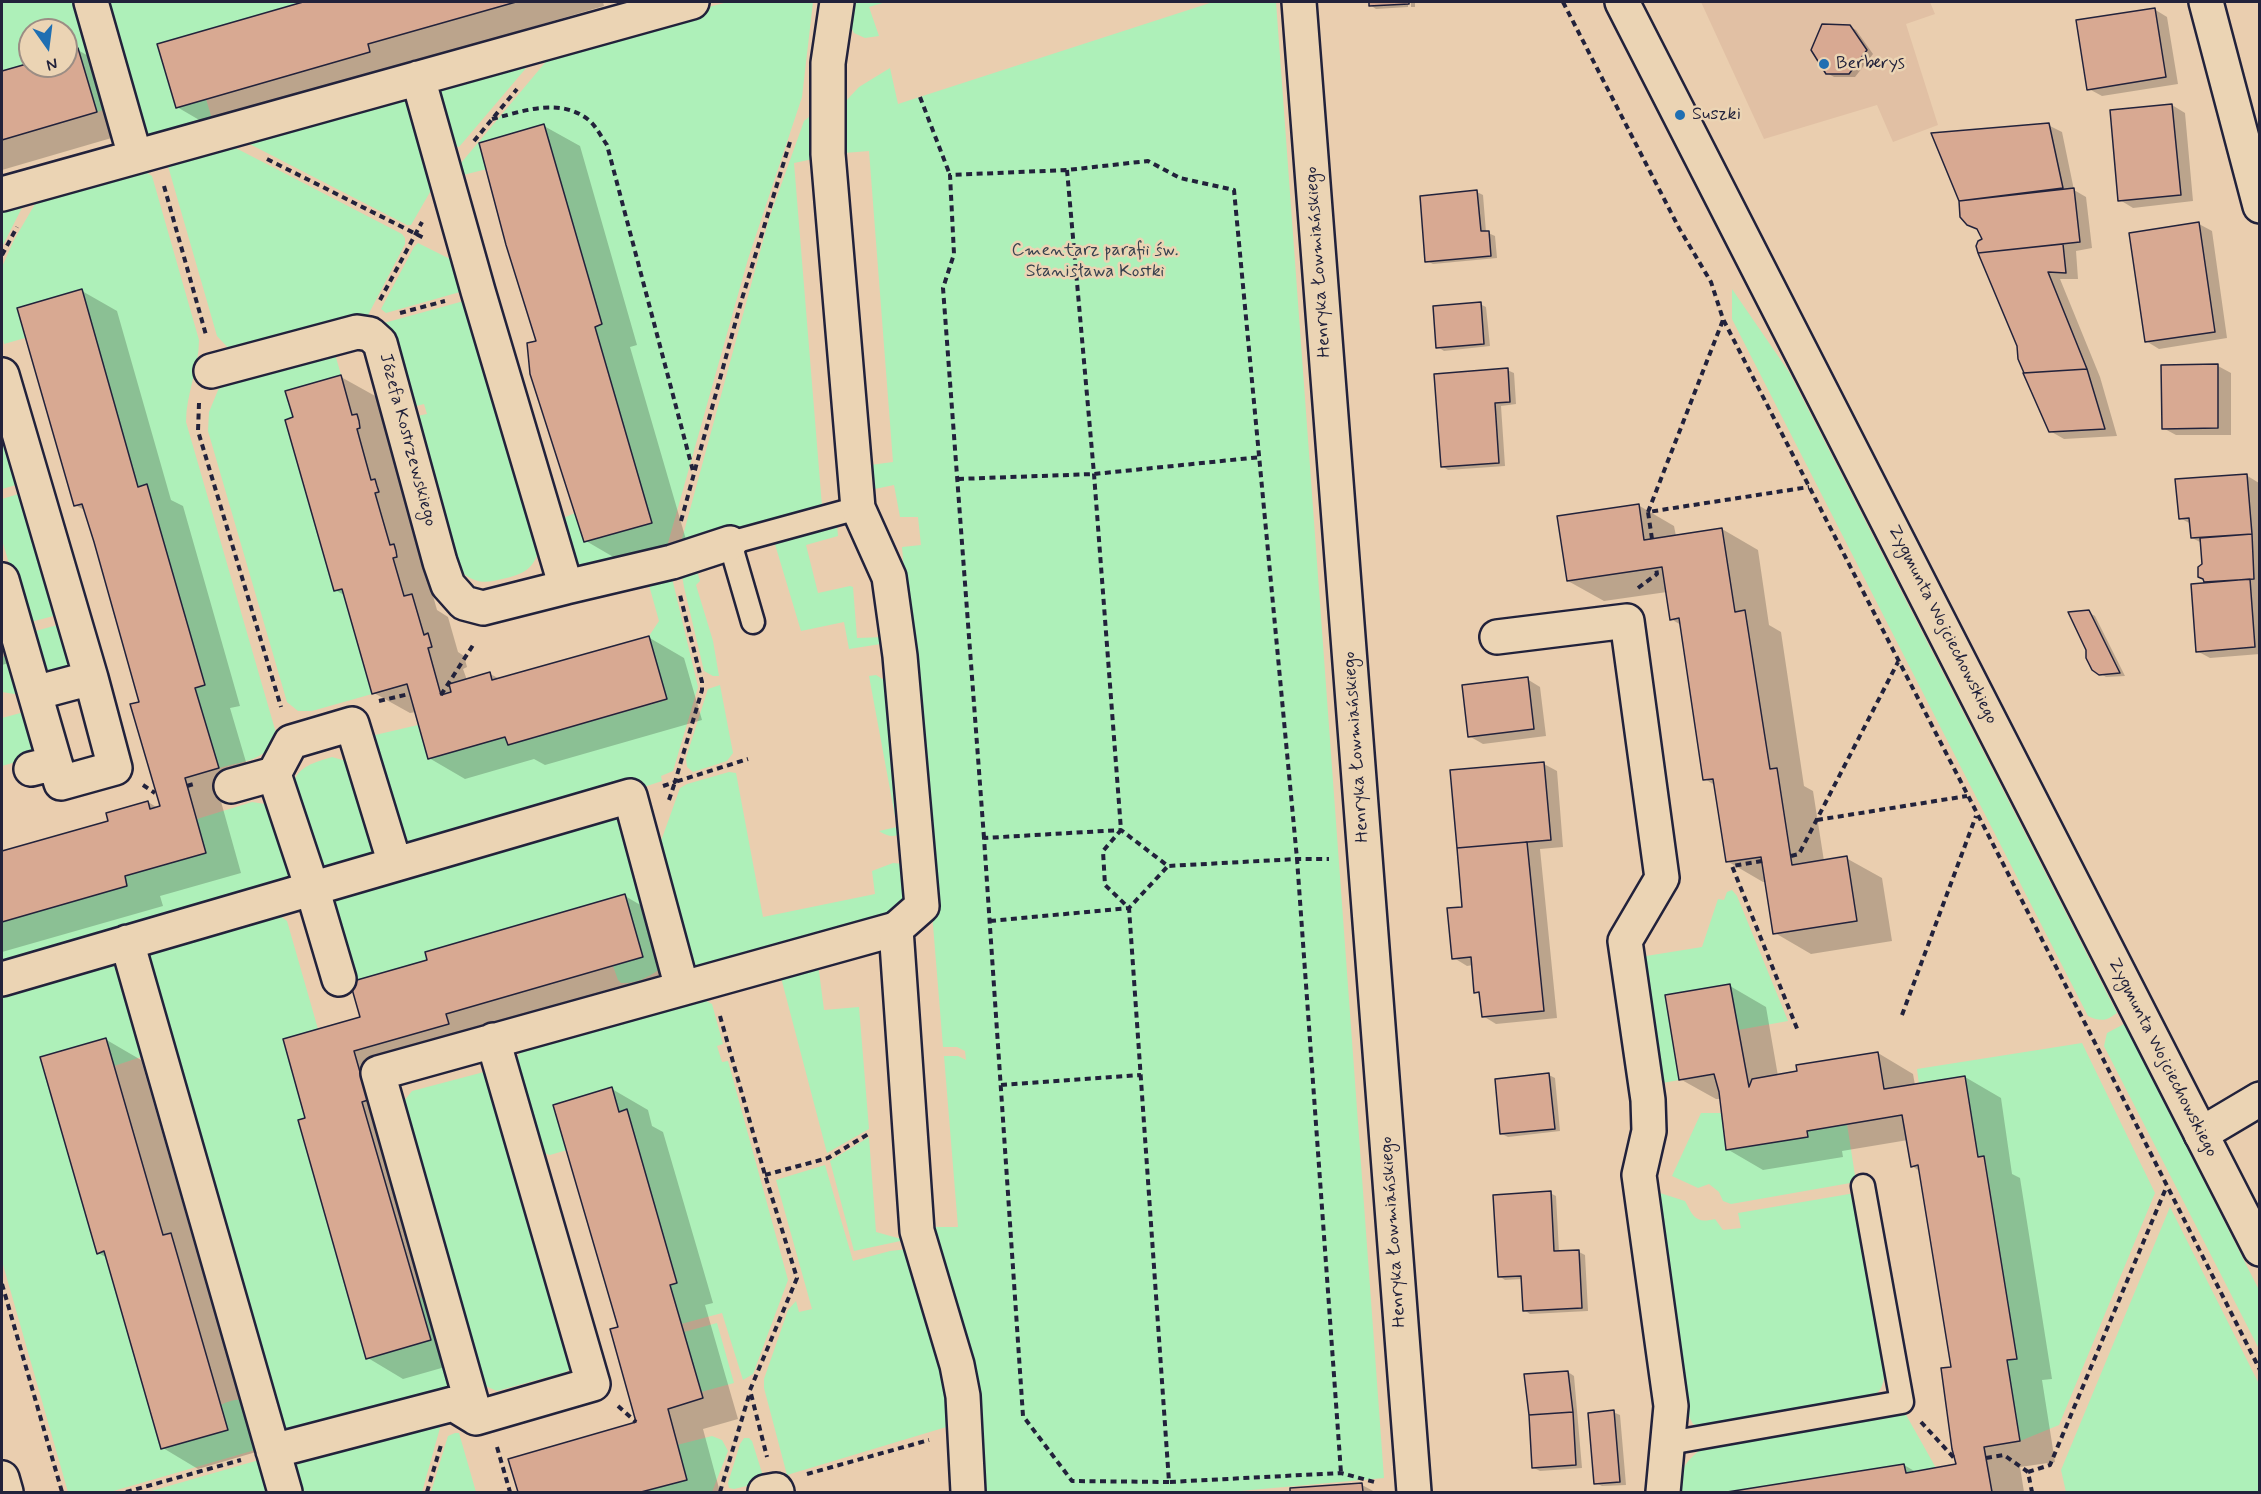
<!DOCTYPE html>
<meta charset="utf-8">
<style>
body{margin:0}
#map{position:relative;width:2261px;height:1494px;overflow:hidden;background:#eaceaf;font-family:Mynerve,sans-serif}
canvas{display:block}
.frame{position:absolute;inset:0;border:3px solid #22223b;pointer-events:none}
.north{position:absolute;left:18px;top:18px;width:60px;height:60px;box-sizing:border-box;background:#ebd4b4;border:2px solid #9b8d84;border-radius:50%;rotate:166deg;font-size:16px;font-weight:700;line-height:24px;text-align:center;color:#22223b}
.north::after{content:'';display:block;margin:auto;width:21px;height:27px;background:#1f6fb2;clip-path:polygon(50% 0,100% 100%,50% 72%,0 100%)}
</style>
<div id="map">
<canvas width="2261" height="1494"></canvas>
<div class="frame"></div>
<div class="north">N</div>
</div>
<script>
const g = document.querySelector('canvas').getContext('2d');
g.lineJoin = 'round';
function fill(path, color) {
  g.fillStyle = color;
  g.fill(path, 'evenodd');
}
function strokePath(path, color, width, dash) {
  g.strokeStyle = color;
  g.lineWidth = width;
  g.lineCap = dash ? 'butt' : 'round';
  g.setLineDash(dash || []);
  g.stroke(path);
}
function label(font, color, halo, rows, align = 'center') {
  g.font = font + ' Mynerve,sans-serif';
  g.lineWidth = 5;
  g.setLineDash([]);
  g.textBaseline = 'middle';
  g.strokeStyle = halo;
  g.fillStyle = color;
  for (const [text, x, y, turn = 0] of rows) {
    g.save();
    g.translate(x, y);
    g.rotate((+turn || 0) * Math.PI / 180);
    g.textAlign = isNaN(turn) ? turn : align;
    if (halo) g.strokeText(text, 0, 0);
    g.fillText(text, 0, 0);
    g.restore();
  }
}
const built = new Path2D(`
 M1701 2H1930L1935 14 1906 24 1938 125 1893 142 1877 105 1764 139Z`);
const green = new Path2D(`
 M2 2H82L113 107 97 112 79 49 66 52V30H30V63L2 71Z
 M102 2H303L157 44 176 108 206 99 212 119 155 136 145 132Z
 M728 2H813L802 97 748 259 666 550 587 570 572 560 559 520 575 513 585 542 651 523 595 327 602 324 544 124 480 143 487 169 459 176 456 169 559 46Z
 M853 2H886L869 7 879 36 865 38 854 33 850 25Z
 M1213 2H1276L1384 1478 1229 1492H982L929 1227H958L944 1056H958L966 1060 965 1051 957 1047H943L902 547 921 545 918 517H900L894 485 870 490V465L893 462 869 151 844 153V103L859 87 890 68 898 104Z
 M544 47 459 147 447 144 434 97 441 78Z
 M401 91 414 99 437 180 411 225H407L236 137Z
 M816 111 818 158 794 163 822 506 683 546 682 539 769 219 804 121Z
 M226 143 402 234 405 238V244L366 319 233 353 217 336 168 166 171 161Z
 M136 166 152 176 199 340C199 368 186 394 186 422L276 733C273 760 239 762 219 768L195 688 204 685 147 484 138 487 82 289 17 308 25 338 4 344 2 335V267L14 240 42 192Z
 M26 200 2 247V203Z
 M418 243 460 264 467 290 386 313 381 309 414 247Z
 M1732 289 1789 372 2117 1013C2106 1021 2101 1022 2088 1016L1732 319Z
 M471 299 522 477 516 479 518 486 524 484 539 549C534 570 521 575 502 579 494 581 486 583 478 581 470 579 464 574 457 569L412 417 427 414 424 404 409 408 384 323Z
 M333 347 341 375 286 391 293 417 285 420 334 591 342 589 372 694 312 711H298L287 702 208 431 209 412 221 383Z
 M2 411 23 483 2 489Z
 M25 492 61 614 27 623 2 540V499Z
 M837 525 838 536 806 545 818 593 850 586 853 587 857 638 885 637 887 643 849 649 844 622 801 631 774 541Z
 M695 564 700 581 696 585 713 641 719 676H713L704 671 684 587 682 575Z
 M647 578H672L698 687 673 771 661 776 662 781 641 788 407 844 400 836 374 739 375 735 418 725 428 759 505 737 508 745 667 700 649 636 659 621Z
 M65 623 74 666 44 676 28 633Z
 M12 648 24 691 14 694 2 692V658Z
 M876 675 889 683 904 832C894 838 889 837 879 831L897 827 869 676Z
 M720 685 733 753 727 761 693 772 687 767 686 758 706 695 708 689Z
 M28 711 40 755 2 766V718Z
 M332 757 346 761 353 768 375 837 373 851 363 860 336 868 324 866 312 854 292 784C300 765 314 763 332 757Z
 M729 772 736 773 763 917 875 894 872 871 893 863 904 864 906 897 900 905 878 921 699 968 692 964 656 855 680 788 687 784Z
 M252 802 265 804 273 809 290 868 288 876 282 884 2 968V922L127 886 125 876 206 853 197 819Z
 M619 813 663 966C652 976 636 984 621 983L618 980 613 966 643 957 625 894 425 952 427 960 350 982 329 907 333 899Z
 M1732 890 1737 896 1788 1021 1738 1030 1730 984 1665 995 1679 1080 1657 1084 1640 957 1702 947 1718 899 1724 900 1727 892Z
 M273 914 280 916 287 921 318 1029 283 1040 305 1118 298 1120 366 1359 431 1340 419 1298 430 1296 453 1384 448 1390 301 1435 282 1431 145 963 153 950Z
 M111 964 120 970 144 1056 114 1066 105 1038 40 1057 97 1253 104 1251 161 1449C181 1433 222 1393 248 1400L258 1447 255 1450 110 1492H68L2 1261V994Z
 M818 964 824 1010 859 1007 869 1129 827 1153 779 970Z
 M693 994 712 1004 723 1044 717 1046 722 1062 728 1061 788 1280 753 1374 743 1380 722 1313 681 1324 670 1285 677 1282 627 1110 619 1112 612 1088 554 1105 567 1150 550 1155 544 1153 517 1061 519 1053 523 1048Z
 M2124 1024 2259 1290V1349L2104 1046 2107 1033Z
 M2082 1043 2155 1193 2059 1425 2020 1441 2007 1360 2017 1359 1985 1156 1978 1157 1965 1076 1919 1084 1917 1069Z
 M484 1072 489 1074 573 1366 566 1372 497 1391 483 1385 403 1105 404 1101 412 1091Z
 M1701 1113H1721L1726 1150 1807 1137V1131L1847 1124 1856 1182 1731 1204 1723 1201 1719 1192 1709 1184 1698 1188 1672 1176Z
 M869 1137 876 1232 905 1240 854 1251 830 1161Z
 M825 1165 853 1261 890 1251 908 1249 911 1268 950 1406 953 1425 787 1475 764 1388V1379L788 1310 796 1301 799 1312 812 1309 776 1180Z
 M1660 1193 1685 1201C1693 1216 1695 1224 1715 1219L1723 1230 1741 1228 1738 1213 1855 1193 1884 1377C1882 1393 1876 1394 1862 1401L1700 1427 1693 1424 1686 1411 1654 1211Z
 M2170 1207 2259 1384V1492H2066L2061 1470Z
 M717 1323 734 1383 701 1392 684 1332Z
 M1905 1413 1936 1468 1906 1473 1904 1464 1727 1492H1674C1679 1472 1687 1458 1705 1447Z
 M440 1422V1428L422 1492H297L293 1464 297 1459Z
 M455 1433H459L476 1492H431L448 1436Z
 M712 1436 722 1440 728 1451 712 1492H641L687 1479 677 1445Z
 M744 1438H749L752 1441 763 1476 759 1483 734 1489 729 1488 728 1483 740 1444Z
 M259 1460 275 1492H148Z`);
const shadow = new Path2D(`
 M308 2H603L604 6 403 65 405 73 213 128 177 107 159 45Z
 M1370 2H1408V7L1376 9 1370 5Z
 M1411 2H1415V7H1411Z
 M2154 9 2167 17 2178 84 2102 96 2089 89Z
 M1849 26 1856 30 1873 54 1855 77H1834L1827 73Z
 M78 50 114 71 132 132 2 170V72L30 64V66H66V54Z
 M2172 105 2185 113 2193 201 2133 208 2120 200Z
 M2048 125 2062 132 2074 190 2086 197 2092 248 2076 251 2078 279H2060L2100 377 2117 436 2064 439 2050 431 2019 346 1979 252 1984 240 1979 230 1961 217 1960 201Z
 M544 126 580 146 637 345 630 347 687 543 622 562 586 541 538 342Z
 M1477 192 1483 195 1486 232 1495 236 1497 258 1433 264 1427 261Z
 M2199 224 2212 231 2227 338 2159 349 2146 341Z
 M82 291 117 311 171 500 183 506 240 706 230 708 254 789 220 798 241 873 160 896 163 906 2 952V853L110 822 148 802 158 808 161 807 141 703 86 511 75 505Z
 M1480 304 1486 307 1490 346 1444 351 1438 347Z
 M2218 366 2231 373V435H2176L2163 428Z
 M1507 370 1514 373 1516 404 1501 406 1505 466 1448 470 1442 466Z
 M341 377 377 397 387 434 392 437 396 448 392 450 437 610 448 617 458 652 464 656 467 667 463 669 467 680 490 674 500 679 648 637 684 658 702 720 545 765 534 759 465 779 429 758 416 712 410 713 374 693 346 596 335 590 295 418Z
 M2246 475 2259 483 2260 654 2210 658 2197 651 2206 585 2202 543 2192 538 2191 524 2180 518Z
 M1638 505 1674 526 1676 536 1722 529 1758 550 1769 625 1781 632 1804 786 1813 791 1824 861 1846 858 1882 878 1892 941 1811 954 1775 933 1767 882H1763L1727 861 1716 786 1705 779 1681 625 1671 619 1667 592 1604 601 1568 581Z
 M2088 612 2095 616 2125 676 2106 677 2093 669Z
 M2 625 12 662 2 665Z
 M1527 679 1540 687 1546 736 1483 744 1469 736Z
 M1544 764 1557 771 1563 847 1540 849 1557 1018 1496 1024 1483 1016 1481 995 1476 992 1473 965 1467 966 1454 958 1464 908Z
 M625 896 661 917 678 978 390 1071 466 1361 403 1379 368 1358 307 1119 362 1018 429 961Z
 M1730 986 1766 1007 1778 1076 1878 1053 1913 1074 1915 1085 1965 1077 2001 1098 2012 1174 2020 1178 2052 1379 2042 1380 2055 1462 2020 1467 2024 1492H1736L1904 1465 1916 1472 1958 1466 1952 1369 1921 1172 1912 1166 1908 1140 1842 1151 1843 1157 1763 1170 1727 1149 1721 1099H1716L1680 1079Z
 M105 1039 141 1060 196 1250 207 1256 263 1450 198 1469 163 1448 108 1258 98 1253Z
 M1549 1075 1555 1078 1560 1131 1508 1137 1502 1134Z
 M612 1089 648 1110 652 1126 663 1132 713 1303 705 1305 738 1419 703 1429 720 1492H519L510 1460 638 1423 620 1329Z
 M1550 1193 1556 1196 1559 1252H1579L1585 1255 1588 1311 1530 1314 1524 1310 1522 1279 1505 1280 1499 1276Z
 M1568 1372 1574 1376 1582 1468 1540 1471 1534 1468Z
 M1613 1412 1620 1415 1626 1485 1602 1486 1596 1483Z
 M1362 1485 1375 1492H1292V1490Z`);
const building = new Path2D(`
 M303 2H516L368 44 370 52 176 108 157 44Z
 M1369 2H1409V4L1369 6Z
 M2155 8 2166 77 2087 90 2076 20Z
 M1822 24 1850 25 1867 50 1849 74H1826L1811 50Z
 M78 48 97 112 2 140V71L30 63V66H66V52Z
 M2172 104 2181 195 2118 201 2110 110Z
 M2049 123 2063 188 1959 201 1931 133Z
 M544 124 602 324 595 327 652 523 584 542 530 374 527 343 536 341 506 245 479 143Z
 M2074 188 2080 242 1978 253 1976 246 1978 241 1982 239 1977 229 1967 225 1960 217 1959 201Z
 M1477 190 1481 231H1489L1491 256 1425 262 1420 196Z
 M2199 222 2215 332 2145 342 2129 233Z
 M2063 244 2066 273 2048 272 2087 369 2024 373 2018 359 2017 346 1978 253Z
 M82 289 138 487 147 484 205 685 195 688 219 768 185 778 206 853 125 876 127 886 2 922V851L108 821 106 813 148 801 150 809 160 806 130 704 139 702 94 542 82 504 74 506 17 308Z
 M1481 302 1484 344 1436 348 1433 306Z
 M2218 364V428L2162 429 2161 365Z
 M1508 368 1510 402 1495 403 1499 463 1441 467 1434 374Z
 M2087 369 2105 429 2049 432 2023 373Z
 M341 375 352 415 357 414 359 421 360 428 357 429 371 480 375 479 377 486 379 492 375 493 390 545 394 544 396 551 397 557 393 558 404 596 412 594 424 635 428 633 432 647 428 648 441 695 451 692 449 684 490 672 492 680 649 636 667 699 508 745 505 737 428 759 407 684 372 694 342 589 334 591 285 420 293 417 285 391Z
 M2247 474 2252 534 2191 538 2189 518 2179 519 2175 479Z
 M1639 504 1644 540 1722 528 1735 612 1745 610 1770 769 1777 768 1792 865 1847 856 1857 921 1773 934 1761 857 1726 862 1713 779 1703 780 1679 618 1670 620 1662 567 1567 581 1557 516Z
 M2252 534 2254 579 2204 582 2203 579 2198 577V567L2202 564 2200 538Z
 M2250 579 2255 647 2196 652 2191 584Z
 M2089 610 2120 673 2099 675 2092 670 2086 658V650L2068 612Z
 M1528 677 1534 729 1468 737 1462 685Z
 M1544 762 1551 840 1457 848 1450 770Z
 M1527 842 1544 1011 1482 1017 1479 992 1474 993 1471 957 1452 959 1447 908 1462 907 1457 848Z
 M625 894 643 957 446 1014 449 1024 354 1051 368 1100 362 1102 431 1340 366 1359 298 1120 305 1118 283 1039 360 1017 350 982 427 960 425 952Z
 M1730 984 1749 1087 1752 1079 1797 1071 1796 1065 1878 1052 1884 1089 1965 1076 1978 1157 1984 1156 2017 1359 2007 1360 2020 1441 1984 1447 1992 1492H1727L1904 1464 1906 1473 1956 1464 1952 1449 1941 1368 1951 1367 1918 1165 1911 1167 1902 1115 1807 1131 1808 1137 1726 1150 1719 1092 1714 1074 1679 1080 1665 995Z
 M106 1038 163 1235 171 1233 228 1430 161 1449 104 1251 97 1254 40 1057Z
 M1549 1073 1555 1129 1500 1134 1495 1079Z
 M612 1087 619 1112 627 1109 677 1283 670 1285 703 1398 668 1409 687 1480 641 1492H518L508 1459 636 1422 610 1329 618 1327 553 1105Z
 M1551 1191 1554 1251 1579 1250 1582 1308 1523 1311 1521 1276 1498 1277 1493 1195Z
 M1568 1371 1573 1412 1529 1415 1524 1374Z
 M1614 1410 1620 1482 1594 1484 1588 1413Z
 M1573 1412 1576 1465 1532 1468 1529 1415Z
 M1362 1483 1363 1492H1290V1488Z`);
const path = new Path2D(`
 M1563 2 1679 228 1711 282 1723 319 2089 1031 2260 1370
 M920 97 950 175
 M492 119C524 111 562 96 591 122 597 128 602 138 607 145L693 471
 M474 141 517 89
 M267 159 426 239
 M1067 170 1094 474 1121 830 1103 851 1105 885 1129 908 1169 1482 1341 1473 1378 1483
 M164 186 206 335
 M2 255 17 227
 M380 300 422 222
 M400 313 445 301
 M199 403 198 431 281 707
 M958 479 1094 474 1261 457
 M1648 512 1723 320
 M681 521 741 302 790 142
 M1652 539 1648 512 1809 487
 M1638 588 1657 574 1656 568
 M441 695 475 642
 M379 701 409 694
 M143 785 155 793
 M187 786 197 783
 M663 786 675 782 702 690V682L680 595
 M669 800 675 782 748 759
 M1817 820 1967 796
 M984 838 943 288 954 254 950 175 1067 170 1148 161 1180 178 1234 190 1297 859 1341 1473
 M1791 856 1799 854 1898 662
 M1762 861 1732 866 1798 1031
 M990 921 1129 908 1168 866
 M1902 1015 1976 816
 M720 1016 765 1175 797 1278 750 1390 767 1457
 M1001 1085 1141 1075
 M765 1175 828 1158 870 1133
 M2 1284 62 1492
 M618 1406 636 1422
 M1921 1422 1955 1459
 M497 1447 510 1492
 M1986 1458 2004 1455 2028 1472 2032 1492
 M2028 1472 2050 1465 2166 1188
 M807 1474 929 1440
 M1169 1482 1072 1481 1023 1416 984 838 1121 830 1168 866 1297 859H1329
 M126 1492 241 1460
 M427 1492 441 1445
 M720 1492 750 1392`);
const service = new Path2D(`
 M753 622 730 543 858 508
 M1669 1443 1902 1402 1863 1186`);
const pedestrian = new Path2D(`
 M91 2 135 156
 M418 78 478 291 566 587 672 562 730 543
 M2 194 692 2
 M211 371 357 332 370 334 380 343 440 562 448 585 464 603 483 608 566 587
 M2 375 91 678 35 693
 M2 580 55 763 31 769
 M1497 637 1627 621 1662 878 1625 941 1648 1100 1649 1131 1639 1175 1671 1406 1663 1492
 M55 763 61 783 115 768 91 678
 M274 774 312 888 339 979
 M231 786 274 774 291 742 352 724 395 864
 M127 942 285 1492
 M2 979 630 796 682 988
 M476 1418 378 1073 896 929
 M273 1451 453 1404 476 1418 593 1384 493 1040
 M765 1492 776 1490 777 1492`);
const minor = new Path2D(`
 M837 2 828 63V154L858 508 889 577 900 656 922 906 896 929 917 1231 957 1365 963 1396 968 1492
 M1299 2 1414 1492
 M2206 2 2260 206
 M2201 1134 2260 1099
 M2 1478 6 1492`);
const tertiary = new Path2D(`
 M1622 2 2260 1249`);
const markers = [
 [1824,64,6,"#1f6fb2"],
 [1680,115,6,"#1f6fb2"]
];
const poiNames = [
 ["Berberys",1836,64],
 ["Suszki",1692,115]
];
const parkNames = [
 ["Cmentarz parafii św.",1095,251],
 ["Stanisława Kostki",1095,272]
];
const streetNames = [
 ["Henryka Łowmiańskiego",1319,262,-94],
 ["Józefa Kostrzewskiego",407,440,75],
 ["Zygmunta Wojciechowskiego",1942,625,63],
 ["Henryka Łowmiańskiego",1357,747,-94],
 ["Zygmunta Wojciechowskiego",2162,1058,63],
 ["Henryka Łowmiańskiego",1394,1232,-94]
];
fill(built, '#e1c0a4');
fill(green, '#aef0b9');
fill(shadow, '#0003');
fill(building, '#d8a992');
strokePath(building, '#22223b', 1.5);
strokePath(service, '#22223b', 27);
strokePath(pedestrian, '#22223b', 38);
strokePath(minor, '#22223b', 38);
strokePath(tertiary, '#22223b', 38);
strokePath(path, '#22223b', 4, [6, 4.5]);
strokePath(service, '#ebd4b4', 22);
strokePath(pedestrian, '#ebd4b4', 33);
strokePath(minor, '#ebd4b4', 33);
strokePath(tertiary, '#ebd4b4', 33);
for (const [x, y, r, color] of markers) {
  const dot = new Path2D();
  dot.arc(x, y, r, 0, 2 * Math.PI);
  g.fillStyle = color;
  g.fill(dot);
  strokePath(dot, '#ebd4b4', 2);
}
label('18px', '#22223b', '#ebd4b4', poiNames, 'left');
label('18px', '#37414e', '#ebd4b4', parkNames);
label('18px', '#22223b', '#ebd4b4', streetNames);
</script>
